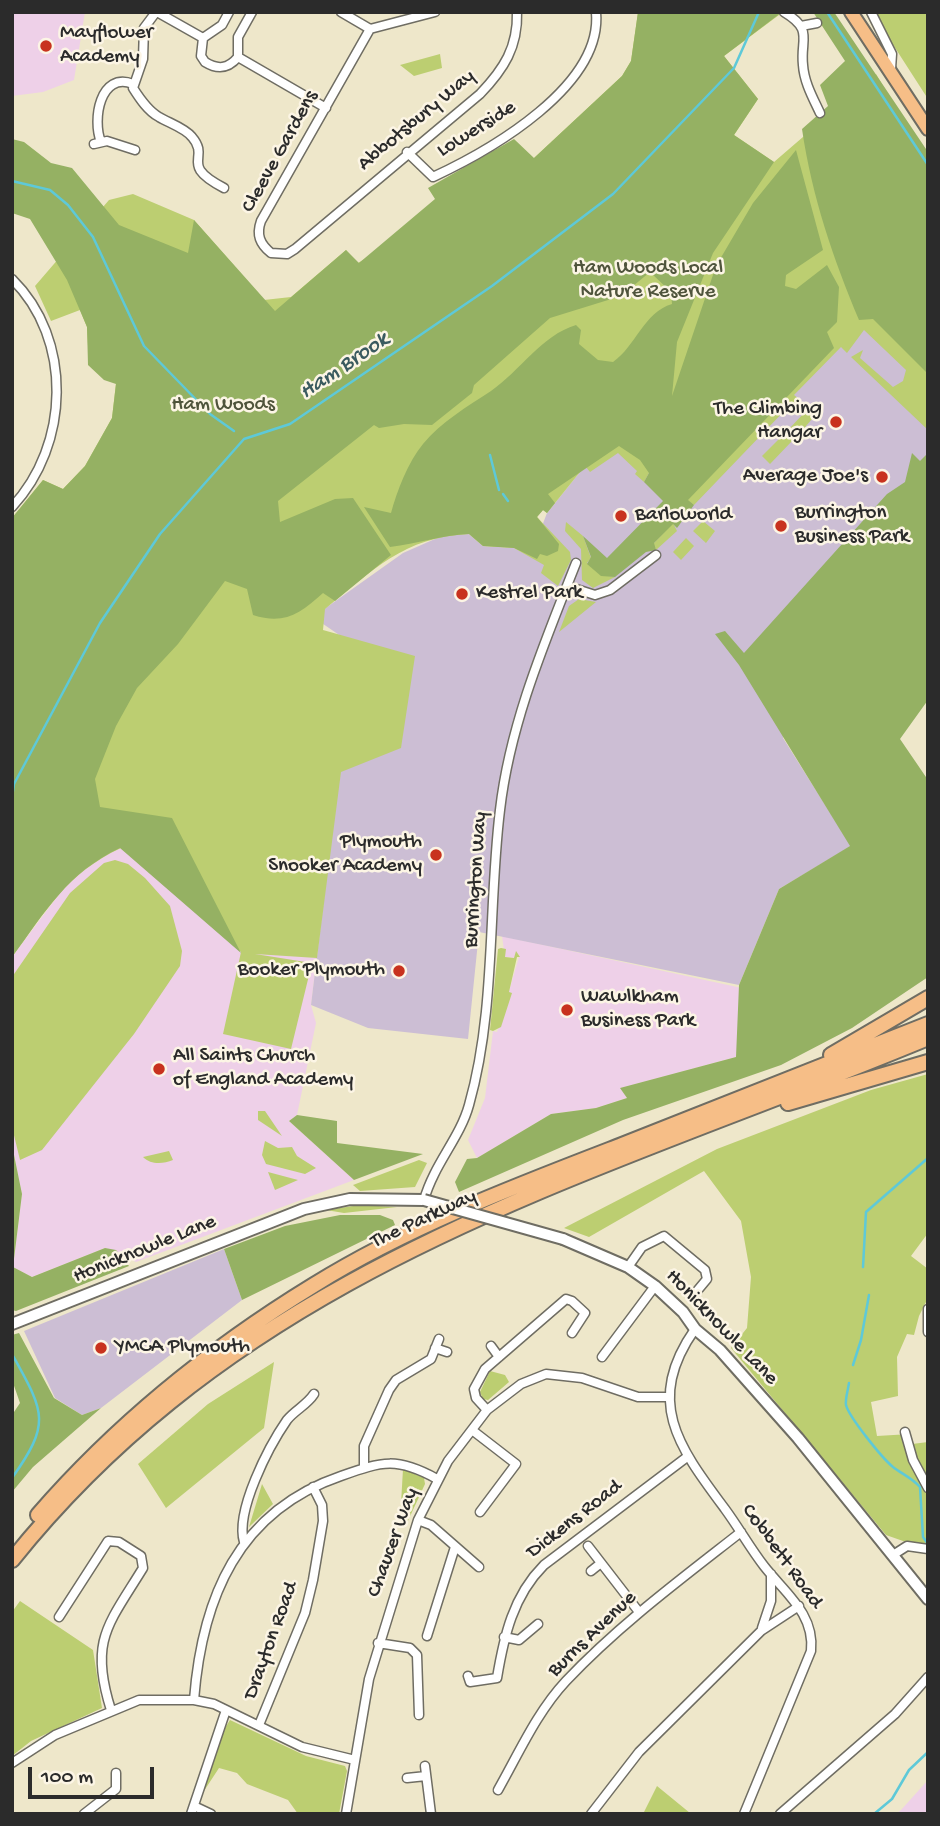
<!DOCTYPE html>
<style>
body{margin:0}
#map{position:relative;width:940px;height:1826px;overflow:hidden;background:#eee7ca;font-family:"Gochi Hand",sans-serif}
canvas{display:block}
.frame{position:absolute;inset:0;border:14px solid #2b2b2b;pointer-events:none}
.scale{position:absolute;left:28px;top:1767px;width:126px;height:32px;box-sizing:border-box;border:4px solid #2b2b2b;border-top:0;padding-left:9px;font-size:21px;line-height:24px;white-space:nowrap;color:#2b2b2b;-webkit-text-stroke:5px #fcf5e5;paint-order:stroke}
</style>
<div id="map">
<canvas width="940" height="1826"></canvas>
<div class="frame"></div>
<div class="scale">100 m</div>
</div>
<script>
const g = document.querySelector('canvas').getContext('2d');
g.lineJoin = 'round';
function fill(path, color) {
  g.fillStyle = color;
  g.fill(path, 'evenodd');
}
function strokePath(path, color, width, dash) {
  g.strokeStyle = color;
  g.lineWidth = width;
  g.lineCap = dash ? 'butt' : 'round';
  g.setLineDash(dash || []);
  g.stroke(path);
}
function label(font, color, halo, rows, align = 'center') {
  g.font = font + ' "Gochi Hand",sans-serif';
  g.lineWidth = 5;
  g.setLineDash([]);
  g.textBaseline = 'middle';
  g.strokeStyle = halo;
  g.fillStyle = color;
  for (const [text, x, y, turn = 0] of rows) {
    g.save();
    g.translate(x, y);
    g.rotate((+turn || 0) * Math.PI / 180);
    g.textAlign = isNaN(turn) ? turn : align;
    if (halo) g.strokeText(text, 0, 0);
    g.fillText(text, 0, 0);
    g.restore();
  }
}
const built = new Path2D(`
 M12 12H85L74 80 43 92 12 96Z
 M335 804 311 1005 316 1023 297 1115 289 1121 354 1180 136 1262 105 1248 32 1277 13 1267 22 1194 12 1145V957L69 881 97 859 121 848Z
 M502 936 751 990 736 1057 621 1088 627 1098 596 1108 551 1114 477 1158 468 1140 485 1098 493 1031 497 1032 519 957 516 952 515 958 505 957Z
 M928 1780V1814H896L901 1810Z`);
const industrial = new Path2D(`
 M859 320 928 374V469L783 738 851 846 779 889 739 985 479 932 468 1039 368 1028 311 1005 340 767 345 639 313 617 403 553 444 535 469 534 483 546 514 548 536 559 559 544 542 526 547 513 580 472 601 456Z
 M224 1249 242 1300 101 1408 82 1415 55 1398 24 1331Z`);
const green = new Path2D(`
 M638 12H783L724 56 758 99 734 135 774 162 876 74 928 161V430L851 357 863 350 860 358 893 387 903 381 906 370 864 330 847 353 841 347 794 395 800 400 799 408 796 410 789 406 694 505 649 473 644 482 635 474 637 471 618 453 590 472 586 467 580 472 547 513 543 510 537 517 570 552 571 560 558 586 541 573 544 565 514 548 483 546 469 534C404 537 373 570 325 609L323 630 415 656 401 748 341 772 317 958 255 954 312 963 291 1049 223 1034 241 952 121 848C67 873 46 911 12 957V518L43 480 63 489 85 466 112 418 116 383 88 346 87 327 80 310 51 321 35 286 109 200 133 194 194 220 264 300 291 297 346 250 358 263 534 158 622 76 631 61Z
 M872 12H928V99Z
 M440 54 442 68 414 76 400 65Z
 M814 410 817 413 796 438 788 430 804 413Z
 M786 432 793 440 770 464 762 456Z
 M703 521 715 531 706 543 693 531Z
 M566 522 583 536 591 558 587 563 601 575 615 577 593 588 582 580 581 549 565 531Z
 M673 523 677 531 656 550 653 544Z
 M686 538 694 546 681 560 673 552Z
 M579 599 596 602 559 632 569 606Z
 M115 860 128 864 145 878 170 906 182 951 180 966 134 1034 42 1150 20 1160 12 1127V977L70 893 104 863Z
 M501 948 506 949 505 957 514 958 516 951 520 957H517L509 992 512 993 501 1027 493 1031 490 1030 498 949Z
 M928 1074V1233L911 1256 928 1269V1298L919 1316 914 1335 907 1334 897 1357 898 1396 871 1402 877 1436 910 1434 912 1444 928 1442V1544L903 1541 886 1535 731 1348 747 1328 751 1277 741 1221 704 1171 589 1237 564 1228 717 1149 871 1090Z
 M258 1111H265L282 1136 258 1120Z
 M265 1141 278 1148 292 1147 297 1156 316 1168 305 1174 266 1164 262 1155Z
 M169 1151 173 1160C163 1164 151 1165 143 1157Z
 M419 1160 427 1163 415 1187 360 1191 353 1185Z
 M268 1172 298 1180 275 1190Z
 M360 1205 397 1207 344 1213 326 1210Z
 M274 1362 264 1428 166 1508 138 1464 208 1404Z
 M490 1371 505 1375 509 1382 488 1400 483 1399 480 1392Z
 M403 1469 424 1478 425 1484 406 1525 400 1521Z
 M262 1484 273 1504 249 1527Z
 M20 1601 93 1650 102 1708 31 1741 12 1756V1612Z
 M230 1720 306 1756 345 1766 347 1771 339 1814H298L288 1800 247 1784 237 1773 219 1768 200 1797 220 1736Z
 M657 1786 690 1813V1814H643Z`);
const forest = new Path2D(`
 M638 12H782L724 56 758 99 734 135 774 162 713 253 677 342 672 396 716 266 753 203 796 150 823 250 786 275 785 286 796 289 827 265 839 287 837 322 827 332 834 348 688 500 694 505 677 528 673 524 654 543 656 550 646 552 615 577 601 576 587 564 591 557 583 536 607 558 663 501 644 482 649 473 640 460 619 446 548 494 555 503 547 513 543 510 537 517 559 544 558 551 547 556 540 554 537 559 514 548 483 546 469 534C442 535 417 544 390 547L364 507 391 513C397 491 408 462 423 444 441 422 468 406 491 391 520 371 542 335 576 325L581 330 579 344 598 360 613 362C636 346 644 312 672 304L671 292 650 272 621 296 550 318 474 385 472 393 432 425 404 424 379 428 374 425 278 501 280 522 335 499 353 498 391 555 335 601 323 593C300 614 284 625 253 615L247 589 225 581 178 644 137 688 116 726 95 779 100 807 172 818 241 953 120 848C67 873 46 911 12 957V518L43 480 63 489 85 466 112 418 116 384 104 380 88 365 87 327 67 280 30 219 12 213V139L24 142 51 163 72 168 119 225 188 253 194 220 275 311 346 250 359 263 435 199 428 188 514 139 534 158 622 76 631 61Z
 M813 12H834L928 152V374L873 319 859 320C833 258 812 197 802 129L828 106 820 85 845 61Z
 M912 453 920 461 928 453V700L900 739 928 780V977L852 1028 781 1065 623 1120 459 1192 455 1182 467 1159 477 1158 551 1114 596 1108 627 1098 620 1088 736 1057 739 985 779 889 850 846 739 665 715 634 725 631 744 653 887 494 905 482Z
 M297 1115 337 1121V1143L423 1154 354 1180 289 1121Z
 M12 1145 22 1194 13 1267 32 1277 105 1248 116 1250 129 1266 16 1311 12 1310Z
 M340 1215H380L393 1220 395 1225 242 1300 224 1249 285 1226Z
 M19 1333 54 1398 82 1415 101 1408 33 1467 12 1492V1415L20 1403 12 1380V1335Z`);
const stream = new Path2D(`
 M827 12 928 165
 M12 181 50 190 68 205 93 237 144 346 210 414 234 431
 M490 455 499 490
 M503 494 508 501
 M12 797 14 784 100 623 160 534 244 439 290 424 492 286 613 194 734 68 759 12
 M863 1267 866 1212 928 1158
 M12 1354C44 1412 52 1422 12 1478
 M853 1365 861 1340 869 1295
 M849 1383C848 1390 845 1399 846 1405 849 1417 882 1458 893 1467 902 1474 912 1478 920 1487L923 1537 928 1544
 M874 1814 892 1799 909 1770 928 1752`);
const minor = new Path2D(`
 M156 12 144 28 143 59 133 88C140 99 148 111 159 117 169 123 185 128 192 137 211 159 178 164 224 188
 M157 12 203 38
 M229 12 222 25 203 38 201 56 205 62C218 70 228 69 238 57V37L252 12
 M341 12 370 29
 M784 12C814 30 800 39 803 65 804 82 813 98 820 113
 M871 12 892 54 891 69
 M801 26 817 23
 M370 29 261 221C256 235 260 244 271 253L287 254 295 249 480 94C504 69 518 47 517 12
 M370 29 435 12
 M238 57 326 108
 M101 142C92 120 100 71 133 84
 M94 144 107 141 135 150
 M407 152 433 177C491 150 603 86 596 12
 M12 279C73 339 70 445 12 507
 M567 586 595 595 610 590 656 555
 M424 1200C434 1164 460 1138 469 1105 496 1010 488 907 500 810 510 724 544 644 576 563
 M628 1267 642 1247 664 1236 705 1270 707 1279 692 1297
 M928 1309V1332
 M695 1329C644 1402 679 1447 725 1509 739 1528 750 1548 764 1566 785 1593 815 1614 811 1651L744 1814
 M491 1346 499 1357
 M435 1348 447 1352
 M602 1357 655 1286
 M487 1410 476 1398 474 1389 485 1369 566 1299 572 1301 585 1313 572 1333
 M472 1430 516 1464 480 1512
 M905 1432 913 1460 928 1488
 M364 1468V1446L389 1390 396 1380 431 1359 439 1339
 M418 1520 431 1525 479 1567
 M244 1542C235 1511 269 1446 287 1420 295 1410 307 1405 314 1394
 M588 1546 639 1612
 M893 1555 907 1546 928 1549
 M591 1571 601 1563
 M59 1617 108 1541 119 1542 141 1556 143 1568C108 1625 89 1641 111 1710
 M762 1628 771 1601V1574
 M427 1636 455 1547
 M504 1637 519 1640 538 1624
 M378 1643 410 1648 417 1655 419 1715
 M468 1676 470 1682 497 1678C504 1636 513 1596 544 1565L687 1457
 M194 1700C202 1598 238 1511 341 1476 383 1461 397 1457 437 1479
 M259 1725 305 1613 313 1580 323 1521 322 1505 313 1487
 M12 1763 55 1735 139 1700H194L214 1704 302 1747 355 1760
 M425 1766 431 1814
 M407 1778 426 1776
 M498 1790C519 1753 537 1712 566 1681 619 1625 681 1579 741 1532
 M194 1806 211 1814
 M84 1814 116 1789V1773
 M191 1814 226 1710
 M346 1814 369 1679 418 1520 448 1461 487 1410 521 1384 546 1374 582 1378 638 1397H669
 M591 1814 639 1752 761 1631 799 1606
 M780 1814 895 1714 928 1677`);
const tertiary = new Path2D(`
 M563 1239 628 1267 655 1286 683 1312 695 1329 720 1350 798 1438 928 1599
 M12 1324 304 1209 350 1199 424 1200`);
const primary = new Path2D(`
 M851 12 928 129`);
const trunk = new Path2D(`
 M831 1055 928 998
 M788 1103 928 1062
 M38 1515C117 1424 211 1348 314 1285 409 1226 518 1185 622 1145 724 1105 826 1065 928 1024
 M12 1560C252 1261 591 1178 928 1038`);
const tertiaryBridge = new Path2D(`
 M424 1200 563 1239`);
const markers = [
 [46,46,7,"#c8321e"],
 [836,422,7,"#c8321e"],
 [882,477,7,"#c8321e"],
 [621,516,7,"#c8321e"],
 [781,526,7,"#c8321e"],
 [462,594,7,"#c8321e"],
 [436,855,7,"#c8321e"],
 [399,971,7,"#c8321e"],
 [567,1010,7,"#c8321e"],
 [159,1069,7,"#c8321e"],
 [101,1348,7,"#c8321e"]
];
const poiNames = [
 ["Mayflower",60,34],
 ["Academy",60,58],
 ["The Climbing",822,410,"right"],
 ["Hangar",822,434,"right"],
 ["Average Joe's",868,477,"right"],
 ["Burrington",795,514],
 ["Business Park",795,538],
 ["Barloworld",635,516],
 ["Kestrel Park",476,594],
 ["Plymouth",422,843,"right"],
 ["Snooker Academy",422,867,"right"],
 ["Booker Plymouth",385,971,"right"],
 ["Wawlkham",581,998],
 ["Business Park",581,1022],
 ["All Saints Church",173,1057],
 ["of England Academy",173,1081],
 ["YMCA Plymouth",115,1348]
];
const streetNames = [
 ["Abbotsbury Way",417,121,-40],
 ["Lowerside",477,130,-32],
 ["Cleeve Gardens",281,152,-61],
 ["Burrington Way",477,880,-86],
 ["The Parkway",424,1220,-25],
 ["Honicknowle Lane",145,1250,-22],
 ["Honicknowle Lane",721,1328,46],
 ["Dickens Road",575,1520,-38],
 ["Chaucer Way",394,1543,-70],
 ["Cobbett Road",781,1557,54],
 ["Burns Avenue",593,1635,-44],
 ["Drayton Road",272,1641,-70]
];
const parkNames = [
 ["Ham Woods Local",648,269],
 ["Nature Reserve",648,293],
 ["Ham Woods",223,406]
];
const waterNames = [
 ["Ham Brook",345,367,-34]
];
fill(built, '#eed0e8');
fill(industrial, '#ccbed4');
fill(green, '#bcce71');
fill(forest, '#95b163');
strokePath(stream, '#5ec9d8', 2.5);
strokePath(minor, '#6f6d63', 11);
strokePath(tertiary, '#6f6d63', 14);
strokePath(primary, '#6f6d63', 16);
strokePath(trunk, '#6f6d63', 18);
strokePath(minor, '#fff', 8);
strokePath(tertiary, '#fff', 10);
strokePath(primary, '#f6be87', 12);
strokePath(trunk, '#f6be87', 14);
strokePath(tertiaryBridge, '#6f6d63', 14, []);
strokePath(tertiaryBridge, '#fff', 10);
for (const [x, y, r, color] of markers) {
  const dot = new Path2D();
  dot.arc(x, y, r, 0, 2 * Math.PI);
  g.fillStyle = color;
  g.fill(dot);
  strokePath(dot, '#fcf5e5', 2.5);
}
label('21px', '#2b2b2b', '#fcf5e5', poiNames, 'left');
label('21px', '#2b2b2b', '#fcf5e5', streetNames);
label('21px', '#4f543c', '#fcf5e5', parkNames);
label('italic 23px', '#3a5a5f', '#fcf5e5', waterNames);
</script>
